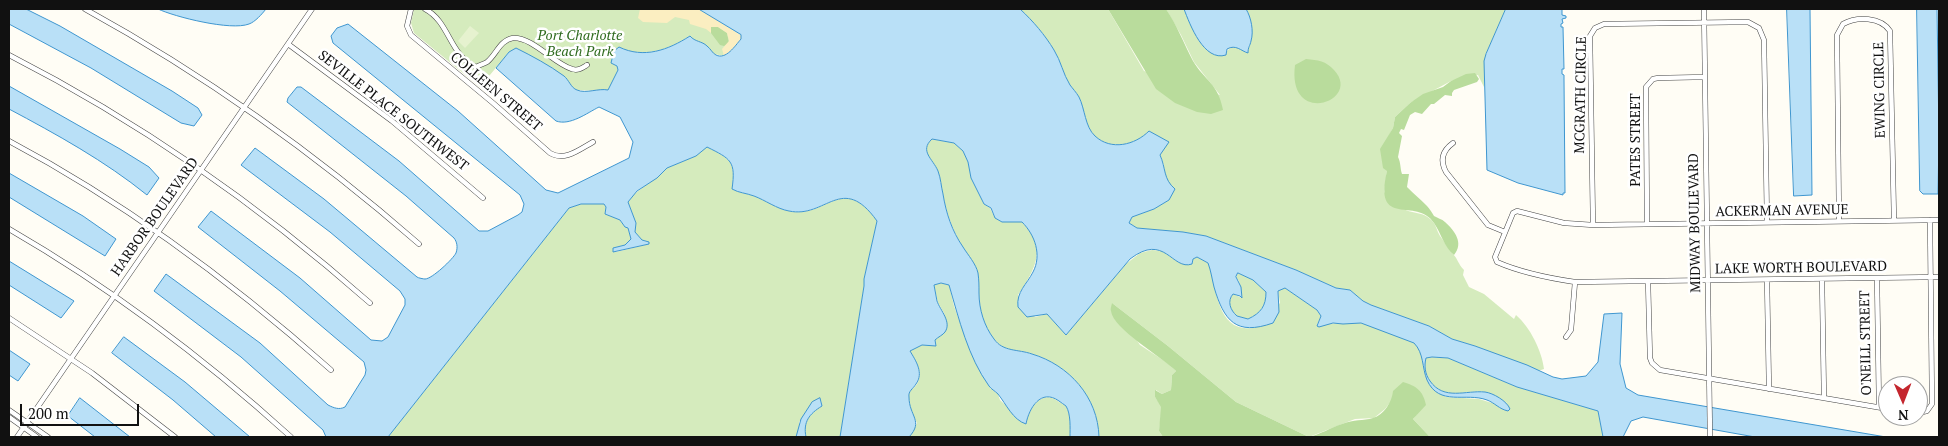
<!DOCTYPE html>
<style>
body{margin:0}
#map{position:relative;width:1948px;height:446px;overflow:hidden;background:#fffdf5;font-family:"PT Serif",serif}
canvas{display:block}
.frame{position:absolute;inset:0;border:10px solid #111;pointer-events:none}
.north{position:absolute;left:1878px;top:376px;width:50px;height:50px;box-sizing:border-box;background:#fff;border:1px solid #a0a0a0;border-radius:50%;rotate:179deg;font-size:14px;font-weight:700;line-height:20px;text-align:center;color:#111}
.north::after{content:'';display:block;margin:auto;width:18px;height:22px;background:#c4262e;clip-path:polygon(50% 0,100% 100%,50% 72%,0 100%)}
.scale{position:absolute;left:20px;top:404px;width:119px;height:22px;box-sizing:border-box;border:2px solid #111;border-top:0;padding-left:6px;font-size:15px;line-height:18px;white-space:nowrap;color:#111;-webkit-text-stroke:4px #fff;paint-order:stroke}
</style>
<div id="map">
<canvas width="1948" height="446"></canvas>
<div class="frame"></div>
<div class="north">N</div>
<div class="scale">200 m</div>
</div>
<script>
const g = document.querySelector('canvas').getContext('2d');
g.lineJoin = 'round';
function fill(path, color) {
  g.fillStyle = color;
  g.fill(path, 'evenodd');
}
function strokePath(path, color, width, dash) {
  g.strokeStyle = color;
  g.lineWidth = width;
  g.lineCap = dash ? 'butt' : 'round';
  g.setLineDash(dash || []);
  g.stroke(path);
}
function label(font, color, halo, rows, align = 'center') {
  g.font = font + ' "PT Serif",serif';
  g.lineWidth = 5;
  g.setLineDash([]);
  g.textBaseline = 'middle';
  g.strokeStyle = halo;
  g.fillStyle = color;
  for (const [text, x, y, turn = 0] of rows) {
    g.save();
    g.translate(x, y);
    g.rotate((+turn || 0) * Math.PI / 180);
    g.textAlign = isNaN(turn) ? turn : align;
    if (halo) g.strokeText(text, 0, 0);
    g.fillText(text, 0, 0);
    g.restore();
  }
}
const green = new Path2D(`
 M414 9H699L736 33 724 56 714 54C705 43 697 44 690 36 671 48 648 57 626 50L611 62 617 66 618 70 608 91 573 90 509 52 480 87 414 33 411 23Z
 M1020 9H1108L1144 71 1220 95 1194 62 1181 35 1166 9H1184L1206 49 1226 52 1231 47 1248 49C1254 37 1253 20 1246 9H1506L1486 54 1484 87 1478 75 1451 81 1410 103 1395 117 1393 128 1385 143 1387 171 1384 192C1389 197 1395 205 1401 208 1411 214 1425 211 1433 222 1436 225 1437 231 1440 236 1445 242 1448 249 1453 254 1458 259 1458 264 1464 270L1463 275 1469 287 1484 294 1514 319 1516 315C1530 327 1542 351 1544 369L1538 371 1475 346 1452 339 1429 326 1371 305 1363 301 1350 290 1336 288 1296 270 1206 236 1183 232 1137 228 1129 223 1132 217 1154 209 1169 200 1163 162 1150 131C1135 145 1111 151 1095 136 1085 127 1085 109 1079 97 1076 92 1073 89 1070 85 1063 74 1061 61 1054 50 1045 35 1033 21 1020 9Z
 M932 139 954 143 963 151 968 162 971 178 984 204 990 208 995 218 1002 222H1022C1048 249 1035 269 1018 295L1035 317 1047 314 1066 335 1126 264 1140 253 1152 250 1163 251 1175 260 1192 264 1193 259 1197 257 1208 263C1216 283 1216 324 1243 328 1246 328 1252 329 1255 327 1261 324 1274 309 1280 303L1278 290 1285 288 1317 310 1321 316 1317 325C1331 324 1345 322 1360 323 1378 324 1398 336 1415 343L1419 348 1421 354 1427 379 1446 397 1479 399 1492 403H1507C1499 400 1493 393 1485 392 1467 389 1445 402 1430 381 1425 374 1424 366 1426 358L1432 357 1448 358 1517 387 1598 411 1603 437H1430L1413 419 1417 414 1392 400 1385 409 1374 418 1355 419 1309 437 1236 402 1168 346 1112 303 1140 345 1166 362 1176 371 1172 375 1171 390 1162 394 1156 390 1155 397 1162 407 1159 431 1163 437H1099C1098 397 1069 365 1032 354 1018 349 1003 352 994 339 984 326 979 309 979 293 979 286 979 280 978 274 976 263 966 253 961 244 952 228 946 212 943 194 941 186 941 179 938 171 933 159 919 151 932 139Z
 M706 146C730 159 736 160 732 189 739 193 746 193 754 196 765 200 777 209 789 211 826 220 842 172 877 221L864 279V286L840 437H806C803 422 809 414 822 406L821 401 799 422 800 426 796 437H388L569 208 581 204H604L606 207 605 214 620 220 625 227 628 228 631 239 625 245 613 248 616 252 645 245 649 242 642 240 635 232 636 223 628 202 632 196 667 168 696 156Z
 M1238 273 1253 280 1266 292C1266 306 1261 313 1248 319L1237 316C1230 310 1226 301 1233 294L1242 298 1239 281 1236 277Z
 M941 283 949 285 954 306 968 345 982 373 990 388 998 394 1000 400 1026 424C1029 408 1042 388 1059 402 1061 403 1064 404 1066 406 1071 414 1070 428 1070 437H909L917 423C913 415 908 405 908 397 908 390 914 389 917 384 924 372 916 360 909 351L922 345 936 346 935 340 947 328 944 313 938 303 934 285Z`);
const forest = new Path2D(`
 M1108 9H1166C1177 25 1184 44 1193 61 1205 81 1218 83 1223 110L1211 114 1197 112 1175 103 1156 89Z
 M713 26 718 27 727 33 729 43 724 46 720 45 711 33V27Z
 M1306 59C1318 60 1326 61 1334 70 1363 101 1287 128 1295 65Z
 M1475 73 1479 79 1477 82 1454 90 1452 93V96L1445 95 1434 104H1431L1422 114 1415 112 1410 115 1404 130 1401 129 1399 133 1402 136 1398 157C1401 163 1400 168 1402 174H1409L1407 187C1414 194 1420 199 1427 206 1430 209 1432 213 1434 216 1437 218 1442 219 1445 222 1455 231 1464 243 1454 255 1444 247 1441 233 1434 223 1417 196 1373 230 1387 171L1383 168 1380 149 1393 128 1395 117 1410 103 1423 94 1443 87 1451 81 1466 74Z
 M1112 303 1168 346 1236 402 1309 437C1321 434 1330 428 1342 424 1354 419 1363 421 1373 418 1384 415 1392 402 1393 391L1403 382C1416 386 1423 390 1426 405L1413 419 1430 437H1163L1159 431 1161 407 1155 397V390L1162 394 1171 390 1172 375 1176 371C1162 357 1113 329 1111 311 1110 309 1112 304 1112 303Z`);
const sand = new Path2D(`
 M640 9H699L741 35V39L732 50 724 56 722 49 729 41 727 33 718 27H711V33L706 29 690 24 689 20 675 17 667 23 643 22 638 18Z`);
const pitch = new Path2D(`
 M470 26 479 33 465 48 458 41Z`);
const water = new Path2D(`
 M9 9H26L60 26 172 91 198 108 202 115 194 126 181 123 91 68 9 24Z
 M158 9H266C262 14 255 22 249 24 231 31 175 17 158 9Z
 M699 9H1020C1033 21 1045 35 1054 50 1061 61 1063 74 1070 85 1073 89 1076 92 1079 97 1085 109 1085 127 1095 136 1111 151 1135 145 1149 131L1169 142 1160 155C1166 168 1163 179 1175 189L1169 200 1154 209 1132 217 1129 223 1137 228 1183 232 1206 236 1296 270 1336 288 1350 290 1363 301 1371 305 1429 326 1452 339 1475 346 1527 365 1553 377 1562 379 1586 376 1598 362 1604 314 1622 313 1620 364 1626 388 1638 395 1886 437H1755L1643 417 1631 421 1623 437H1603L1598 411 1517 387 1448 358 1432 357 1426 358C1424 366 1425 374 1430 381 1444 401 1466 390 1485 392 1493 393 1507 401 1510 409L1508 411C1499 409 1495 403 1487 400 1466 392 1439 407 1427 380 1422 368 1424 353 1414 343L1361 323 1343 324 1333 323 1319 327 1317 326 1321 316 1317 310 1285 288 1278 291 1279 312 1273 323C1236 336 1224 321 1214 287 1212 279 1211 271 1208 263L1197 257 1193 259 1192 264C1172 271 1165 232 1130 259L1066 335 1047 314 1027 317 1018 307C1016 292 1027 284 1033 272 1042 255 1035 235 1022 222H1002L995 218 991 208 984 204 971 178 968 162 963 151 954 143 932 139C919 151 933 159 938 171 941 179 941 186 943 194 946 213 952 231 963 247 968 255 976 264 978 273 979 280 979 286 979 293 979 309 984 326 994 339 1003 352 1018 349 1032 354 1069 365 1098 397 1099 437H1070C1070 428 1071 414 1066 406 1064 404 1061 403 1059 401 1041 388 1029 408 1026 424 1013 420 1006 404 998 394 995 391 991 389 989 386 968 357 959 319 949 285L941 283 934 285C935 290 936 296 937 301 940 310 952 322 945 332 943 335 938 337 935 340L936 346 922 345 910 351C916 361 924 373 916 384 913 389 908 391 909 397 909 416 924 421 909 437H840L864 286V279L877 221C842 172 826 219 789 211 777 209 765 200 754 196 746 193 739 193 732 189 736 161 731 159 707 147L696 156 667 168 657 178 637 191 628 202 636 223 635 232 642 240 649 242V244L613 252V248L625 245 631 239 628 228 625 227 620 220 605 214 606 207 604 204H581L569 208 388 437H326L323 430 241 357 154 291 166 274 260 343 328 405C334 408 339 410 345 407L365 375 366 370 364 362 280 291 198 227 211 211 300 278 371 340 382 341 388 337 405 305V299L400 291 330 232 241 165 255 148 324 199 417 277C418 278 424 279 425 279 432 279 453 259 456 253 458 247 457 242 454 238L406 196 287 102 288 98 297 87H301L399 161 479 231H488L518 215 522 212 524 204 520 195 333 43 331 36 337 28 348 24 458 111 546 190 558 193 629 158 633 142 620 117 599 107C587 113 570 126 556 121L496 68 509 52 516 48C532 56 549 65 564 76 569 80 571 88 577 90 586 94 598 88 608 90L618 70 617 66 611 63 614 51 619 47C644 59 668 50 690 36 695 42 702 41 707 46 711 49 712 53 716 55 726 60 735 46 741 39V35ZM1238 273 1253 280 1266 292C1266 306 1261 313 1248 319L1237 316C1230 310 1227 301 1233 294L1240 296 1242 298 1241 287 1236 277Z
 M1184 9H1246C1251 17 1254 31 1251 41 1250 46 1248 47 1248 53 1241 51 1236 44 1227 49L1226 55C1204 62 1190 25 1184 9Z
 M1506 9H1562V15L1566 16V18L1562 19 1563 23 1561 24V27H1563L1564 69H1562V74L1564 75V79L1565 193H1563V195L1518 183 1487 170 1484 61 1486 54Z
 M1787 9H1810L1812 195 1794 196Z
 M1917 9H1937L1939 137 1938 194H1923L1920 191Z
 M9 86 120 149 149 167 159 178 147 195C105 161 56 134 9 109Z
 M9 173 83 216 116 239 105 256 9 197Z
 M9 261 74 301 61 318 9 285Z
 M124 337 185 382 250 437H216L173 400 112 353Z
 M9 350 30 364 18 381 9 375Z
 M80 398 130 437H95L68 416Z
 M820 398 822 406C809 414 803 422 806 437H796L801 419 812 402Z`);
const minor = new Path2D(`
 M85 9C205 75 316 154 419 244
 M411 9 407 26 411 35 493 103 550 153C565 162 580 149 593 142
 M425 9C450 22 449 55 476 67 479 65 484 64 487 62 496 55 500 40 513 38 533 37 554 64 572 69 578 71 582 68 587 65
 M1704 9 1710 437
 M288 44 392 121 483 198
 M9 55C140 122 260 206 370 303
 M9 141C126 203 232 282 331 370
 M1453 143C1442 151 1440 161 1446 172L1488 225 1505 232
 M1939 220 1593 225 1564 223 1517 211 1513 213 1495 257 1497 262C1522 273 1548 278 1575 282L1939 277
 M1839 221 1837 35 1843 24C1857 16 1881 17 1890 31L1894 220
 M1647 224 1646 87 1653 79 1658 78 1705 77
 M1593 225 1590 36 1595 28 1604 24 1748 22 1759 28 1764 40 1767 222
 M9 229C111 288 204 358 291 437
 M1877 278 1879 407
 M1822 279 1824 398
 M1767 280 1769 389
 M1648 281 1650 358 1652 363 1660 370 1888 409
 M9 318 92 373 175 437
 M1566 337 1571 330 1575 282
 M9 410 48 437
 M1918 413 1927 411 1932 404 1930 220
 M9 417 37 437
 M17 437 312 9`);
const parkNames = [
 ["Port Charlotte",580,36],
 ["Beach Park",580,52]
];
const streetNames = [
 ["EWING CIRCLE",1880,90,-91],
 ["COLLEEN STREET",496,92,40],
 ["MCGRATH CIRCLE",1581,95,-89],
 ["SEVILLE PLACE SOUTHWEST",393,111,38],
 ["PATES STREET",1636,140,-90],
 ["ACKERMAN AVENUE",1782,211,-1],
 ["HARBOR BOULEVARD",155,217,-55],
 ["MIDWAY BOULEVARD",1695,223,-91],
 ["LAKE WORTH BOULEVARD",1801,268,-1],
 ["O'NEILL STREET",1866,343,-91]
];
fill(green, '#d5ebbd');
fill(forest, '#b9dc9c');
fill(sand, '#fbeec1');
fill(pitch, '#e6f2cf');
fill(water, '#b9e0f7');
strokePath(water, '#3f96cf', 1);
strokePath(minor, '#444', 5.5);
strokePath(minor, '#fff', 4.5);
label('italic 14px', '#2f6b1f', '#fff', parkNames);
label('14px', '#111', '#fff', streetNames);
</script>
